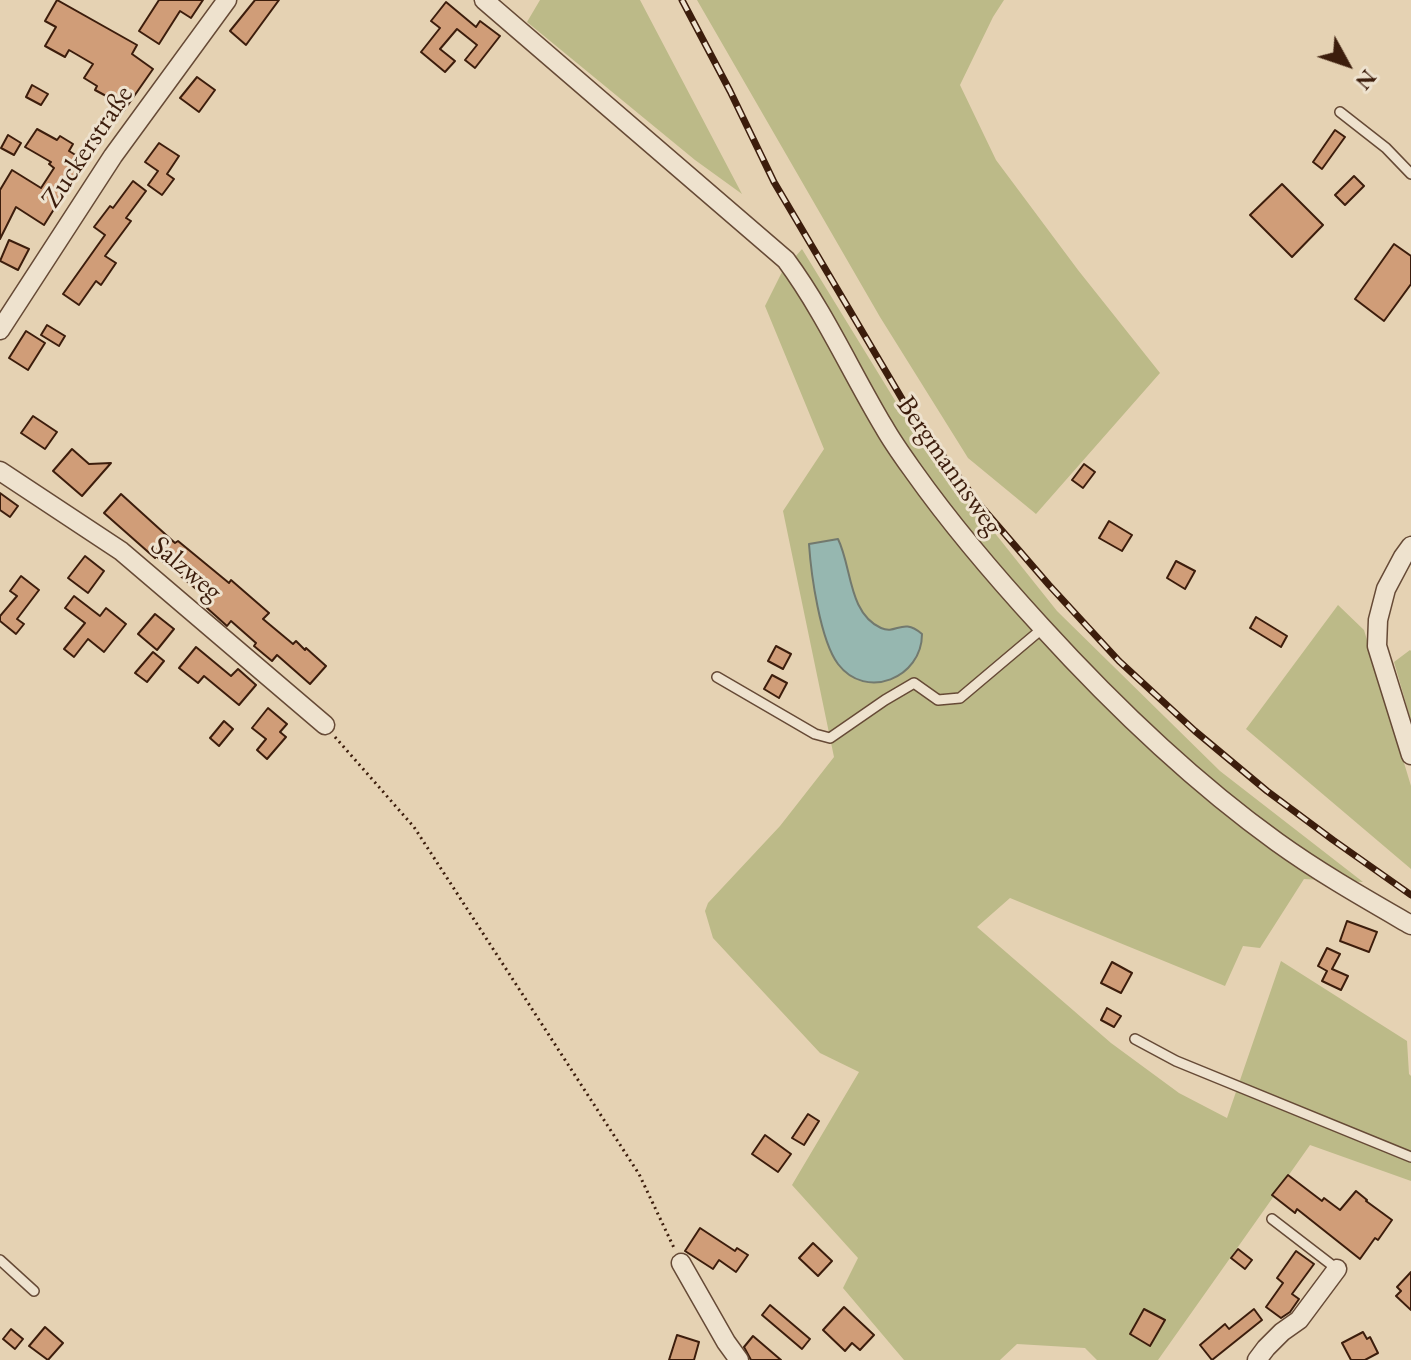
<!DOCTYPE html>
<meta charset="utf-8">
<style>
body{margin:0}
#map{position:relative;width:1411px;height:1360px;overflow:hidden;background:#e5d2b3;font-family:"EB Garamond",serif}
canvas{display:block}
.north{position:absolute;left:1307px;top:24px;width:80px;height:80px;-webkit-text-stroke:6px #eee2ce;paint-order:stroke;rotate:130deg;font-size:22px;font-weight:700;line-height:32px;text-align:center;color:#3c1d0c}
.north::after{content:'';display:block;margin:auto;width:28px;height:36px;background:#3c1d0c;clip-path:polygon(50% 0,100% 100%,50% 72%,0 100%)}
</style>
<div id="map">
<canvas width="1411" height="1360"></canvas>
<div class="north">N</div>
</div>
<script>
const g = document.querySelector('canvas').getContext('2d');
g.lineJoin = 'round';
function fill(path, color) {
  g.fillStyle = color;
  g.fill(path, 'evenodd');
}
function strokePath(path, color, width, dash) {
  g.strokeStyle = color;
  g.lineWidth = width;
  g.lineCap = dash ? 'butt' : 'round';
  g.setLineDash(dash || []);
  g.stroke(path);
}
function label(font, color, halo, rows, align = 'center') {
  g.font = font + ' "EB Garamond",serif';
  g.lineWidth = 6;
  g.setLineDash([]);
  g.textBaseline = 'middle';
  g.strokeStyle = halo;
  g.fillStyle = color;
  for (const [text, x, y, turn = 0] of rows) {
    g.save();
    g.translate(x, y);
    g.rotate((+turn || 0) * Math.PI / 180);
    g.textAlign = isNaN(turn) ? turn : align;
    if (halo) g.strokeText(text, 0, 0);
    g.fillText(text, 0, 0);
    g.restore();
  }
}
const green = new Path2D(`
 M540 0H640L742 194 695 160 527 22Z
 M697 0H1004L993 17 960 85 996 160 1078 270 1160 373 1036 514 968 458 880 317Z
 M802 249 915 433 1057 611 1220 771 1363 882 1304 879 1260 948 1243 946 1225 986 1010 898 977 927 1111 1043 1179 1093 1227 1118 1281 961 1407 1041 1409 1074 1411 1076V1181L1310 1145 1158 1360H1097L1085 1348 1017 1344 1000 1360H904L843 1288 858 1258 792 1185 859 1072 820 1053 713 938 705 911 708 903 780 826 834 757 783 511 824 449 765 306 782 272Z
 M1338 605 1364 630 1411 786V869L1246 729Z
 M1410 650 1411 651V721L1394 662Z`);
const water = new Path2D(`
 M838 539C852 567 848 613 881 628 897 635 902 617 922 634 922 678 866 701 838 664 820 640 811 574 809 544Z`);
const building = new Path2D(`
 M57 0 137 45 132 54 153 69 123 112 106 100 108 97 95 90 97 86 84 78 93 64 69 50 65 57 45 46 56 27 45 21Z
 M159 0H203L191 18 180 11 159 44 139 31Z
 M255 0H279L246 45 230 31Z
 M446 2 476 27 480 21 500 36 475 68 465 60 477 45 457 29 440 49 455 61 445 72 421 52 440 28 431 21Z
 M197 77 215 90 199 112 180 98Z
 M32 85 48 94 41 105 26 97Z
 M37 129 57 140 60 136 73 144 69 151 87 162 75 181 73 179 44 225 16 207 0 239V190L12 170 41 188 54 168 49 164 51 162 25 147Z
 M1335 130 1345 137 1322 169 1313 162Z
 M8 135 21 143 14 155 1 148Z
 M159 143 179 156 167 174 174 179 162 195 148 185 158 171 145 162Z
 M1354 176 1364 186 1345 205 1335 195Z
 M133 181 146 191 126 218 131 221 105 256 116 263 101 285 96 281 79 305 63 294 105 235 94 227 110 206 113 208Z
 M1282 184 1323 225 1292 257 1250 215Z
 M9 240 29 249 18 270 0 261Z
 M1394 244 1411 256V284L1384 321 1355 299Z
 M47 325 65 336 59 346 41 335Z
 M26 331 45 343 28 370 9 358Z
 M33 416 57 432 45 449 21 433Z
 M72 449 89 464 111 463 82 496 53 471Z
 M1084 464 1095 472 1083 488 1072 480Z
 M0 493 18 506 10 517 0 510Z
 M121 494 175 543 178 541 229 583 231 580 269 613 263 619 293 644 296 641 305 650 306 648 326 666 310 684 277 655 272 661 254 646 256 643 231 621 227 626 207 608 212 602 156 556 155 558 104 513Z
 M1109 521 1132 535 1122 551 1099 538Z
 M85 556 104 571 88 593 68 578Z
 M1176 561 1195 571 1185 589 1167 578Z
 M21 576 39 590 17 619 24 624 16 634 0 621V616L17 596 10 591Z
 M74 596 100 616 106 608 126 624 104 652 88 639 74 657 64 649 85 623 65 608Z
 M155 614 174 629 157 650 138 634Z
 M1256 617 1287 636 1281 647 1250 628Z
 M776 646 791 654 783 669 768 661Z
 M196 647 231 676 238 669 256 685 239 705 204 676 198 683 179 668Z
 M153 652 164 661 147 682 135 673Z
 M772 675 787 683 779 698 764 689Z
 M268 708 287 724 280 732 286 737 267 759 257 750 266 739 252 728Z
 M224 721 233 729 219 746 210 738Z
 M1347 921 1377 932 1369 952 1340 941Z
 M1327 948 1340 954 1332 969 1348 976 1341 990 1322 981 1327 971 1318 966Z
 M1112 962 1132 973 1121 993 1101 983Z
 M1107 1008 1121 1016 1114 1027 1101 1020Z
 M808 1114 819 1121 804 1145 792 1138Z
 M765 1135 791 1154 778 1172 752 1154Z
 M1288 1175 1322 1201 1324 1198 1340 1210 1356 1191 1367 1200 1366 1201 1392 1220 1378 1240 1375 1238 1360 1259 1297 1209 1295 1213 1272 1195Z
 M700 1228 735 1251 737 1248 748 1255 736 1272 719 1260 713 1269 685 1251Z
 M813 1243 832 1261 818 1276 799 1258Z
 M1238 1249 1252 1260 1245 1269 1231 1258Z
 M1296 1251 1314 1264 1292 1294 1299 1299 1290 1312 1281 1318 1266 1307 1283 1283 1277 1278Z
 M1411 1272V1310L1396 1296 1401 1291 1397 1287Z
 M770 1305 810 1339 802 1349 762 1315Z
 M844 1307 874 1335 860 1350 852 1343 845 1351 823 1330Z
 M1144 1309 1165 1320 1150 1346 1130 1334Z
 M1254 1309 1262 1320 1212 1360 1200 1345 1225 1324 1229 1329Z
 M45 1327 63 1343 48 1360 29 1346Z
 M11 1329 23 1339 15 1349 3 1339Z
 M1363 1332 1367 1339 1370 1337 1378 1353 1365 1360H1351L1342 1343Z
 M677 1335 699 1342 694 1360H669Z
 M753 1336 781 1360H751L744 1347Z`);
const path = new Path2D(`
 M335 737 414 827 639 1174 675 1250`);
const service = new Path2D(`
 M1340 112 1386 148 1411 174
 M717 677 815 734 830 738 885 700 914 683 938 700 960 698 1043 628
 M1135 1039 1176 1061 1411 1157
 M1272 1219 1337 1269
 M0 1260 34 1291`);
const minor = new Path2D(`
 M484 0 786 260C825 313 851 372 884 427 893 443 904 458 914 472 953 527 996 577 1041 626 1113 705 1191 780 1277 842 1320 873 1366 899 1411 925
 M0 330 113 156 227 0
 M0 471 121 551 325 725
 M1411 546 1403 557 1386 589 1378 620 1377 646 1411 755
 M681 1263 726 1342 739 1360
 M1257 1360 1266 1348 1282 1332 1299 1320 1337 1269`);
const rail = new Path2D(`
 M682 0 730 91 774 182 908 409 979 504 1049 585 1119 661 1195 731 1267 791 1333 840 1411 895`);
const streetNames = [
 ["Zuckerstraße",88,147,-56],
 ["Bergmannsweg",949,466,55],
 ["Salzweg",186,569,40]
];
fill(green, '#bcba88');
fill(water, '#96b7b0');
strokePath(water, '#72796e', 2);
fill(building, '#d09d78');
strokePath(building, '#3c1d0c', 2);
strokePath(service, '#664a36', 12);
strokePath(minor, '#664a36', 21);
strokePath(path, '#3c1d0c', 3, [2, 4]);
strokePath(service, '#eee2ce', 9);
strokePath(minor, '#eee2ce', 18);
strokePath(rail, '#3c1d0c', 7);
strokePath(rail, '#eee2ce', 4, [12]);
label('28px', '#3c1d0c', '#eee2ce', streetNames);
</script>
